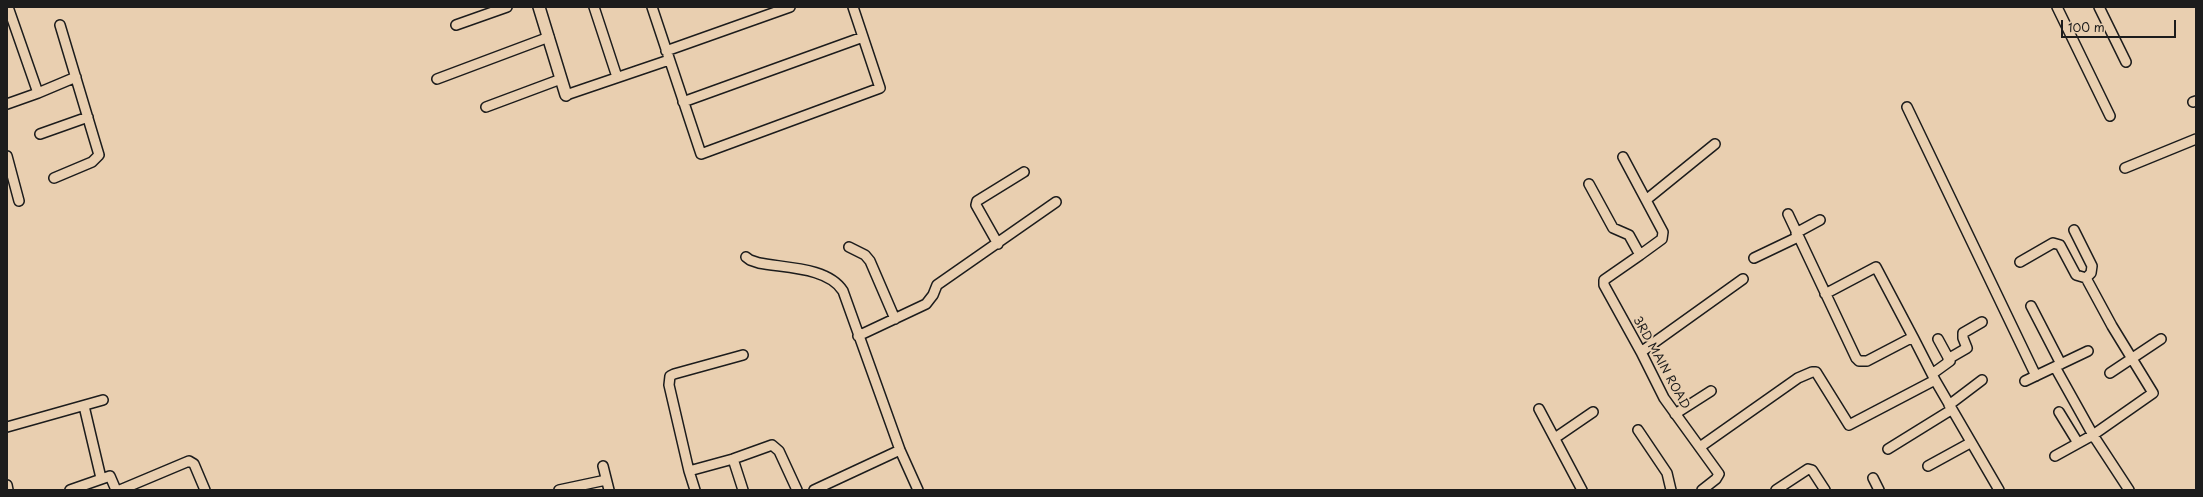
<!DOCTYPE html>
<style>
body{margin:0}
#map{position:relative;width:2203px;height:497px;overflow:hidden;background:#e9cfb0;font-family:"Playpen Sans",sans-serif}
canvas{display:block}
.frame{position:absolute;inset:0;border:8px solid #1c1c1c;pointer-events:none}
.scale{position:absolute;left:2061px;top:20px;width:115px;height:18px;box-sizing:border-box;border:2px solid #1c1c1c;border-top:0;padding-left:5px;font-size:12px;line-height:14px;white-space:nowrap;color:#1c1c1c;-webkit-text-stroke:3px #e9cfb0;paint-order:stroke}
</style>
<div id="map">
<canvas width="2203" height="497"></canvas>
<div class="frame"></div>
<div class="scale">100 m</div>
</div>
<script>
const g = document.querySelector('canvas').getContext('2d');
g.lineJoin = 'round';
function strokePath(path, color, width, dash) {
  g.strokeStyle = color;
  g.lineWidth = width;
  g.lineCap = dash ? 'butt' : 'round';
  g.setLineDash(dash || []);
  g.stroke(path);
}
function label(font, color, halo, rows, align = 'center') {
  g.font = font + ' "Playpen Sans",sans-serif';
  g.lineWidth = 4;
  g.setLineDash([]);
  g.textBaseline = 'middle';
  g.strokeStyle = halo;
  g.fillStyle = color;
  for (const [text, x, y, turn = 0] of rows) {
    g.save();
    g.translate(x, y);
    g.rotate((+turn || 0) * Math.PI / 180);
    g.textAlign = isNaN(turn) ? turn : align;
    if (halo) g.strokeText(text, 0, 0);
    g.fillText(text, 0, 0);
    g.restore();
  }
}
const minor = new Path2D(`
 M594 7 617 77
 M652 7 701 154 880 88 853 7
 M2057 7 2110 116
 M2099 7 2126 62
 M456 25 507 7
 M666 51 790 7
 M437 79 549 37
 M38 93 76 77
 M566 95 669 60
 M683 102 863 37
 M2193 102 2196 101
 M7 104 38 93 8 7
 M486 107 561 79
 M1907 107 2036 376
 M40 134 88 117
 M7 156 19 201
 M1623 157 1663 232 1662 239 1640 255
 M2125 168 2196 139
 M54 178 92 162 99 155 60 25
 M1589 184 1613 228 1629 235 1640 255 1604 280V285L1641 352 1664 398 1719 474 1716 479 1702 490
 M1646 200 1715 144
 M1788 214 1856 358 1859 361H1867L1913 337 1935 380
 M2074 230 2092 266 2091 273 2086 278
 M1796 233 1820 220
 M998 244 976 205 977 201 1024 172
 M849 247 865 255 870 261 895 319
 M746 257 750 260 759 263C784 268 828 267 843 291L900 450 918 490
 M1754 258 1798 237
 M2020 262 2053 243 2060 245 2076 275 2086 278 2112 326 2153 393 2093 435 2055 456
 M1825 294 1876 267 1913 337
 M2031 306 2061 364
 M858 336 926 304 933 295 937 285 1056 202
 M1641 352 1743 279
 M1948 359 1967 348 1963 338V333L1982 322
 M2055 367 2093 435 2129 490
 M2110 373 2161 339
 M1932 374 1950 361 1938 339
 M2025 381 2088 351
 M1949 405 1982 380
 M84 406 101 478
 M1539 409 1582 490
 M2059 412 2078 443
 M1675 414 1711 391
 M7 427 103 400
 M1638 430 1667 473 1671 490
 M1555 438 1593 412
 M1700 447 1798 378 1812 372H1816L1849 425 1935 380 1999 490
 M1888 449 1951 410
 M733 459 743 490
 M603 466 609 490
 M1928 466 1970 443
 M689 471 669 385 670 376 674 374 743 355
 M1873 478 1879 490
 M7 485 8 490
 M70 490 110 476 116 490
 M120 490 189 461 194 464 205 490
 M559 490 606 480
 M695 490 689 471 733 459 772 445 779 451 797 490
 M814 490 900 450
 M1776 490 1808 469 1812 470 1825 490`);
const tertiary = new Path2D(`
 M539 7 566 95`);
const streetNames = [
 ["3RD MAIN ROAD",1661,363,61]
];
strokePath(minor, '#1c1c1c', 12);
strokePath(tertiary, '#1c1c1c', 14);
strokePath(minor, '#e9cfb0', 9);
strokePath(tertiary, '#e9cfb0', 11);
label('12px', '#1c1c1c', '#e9cfb0', streetNames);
</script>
